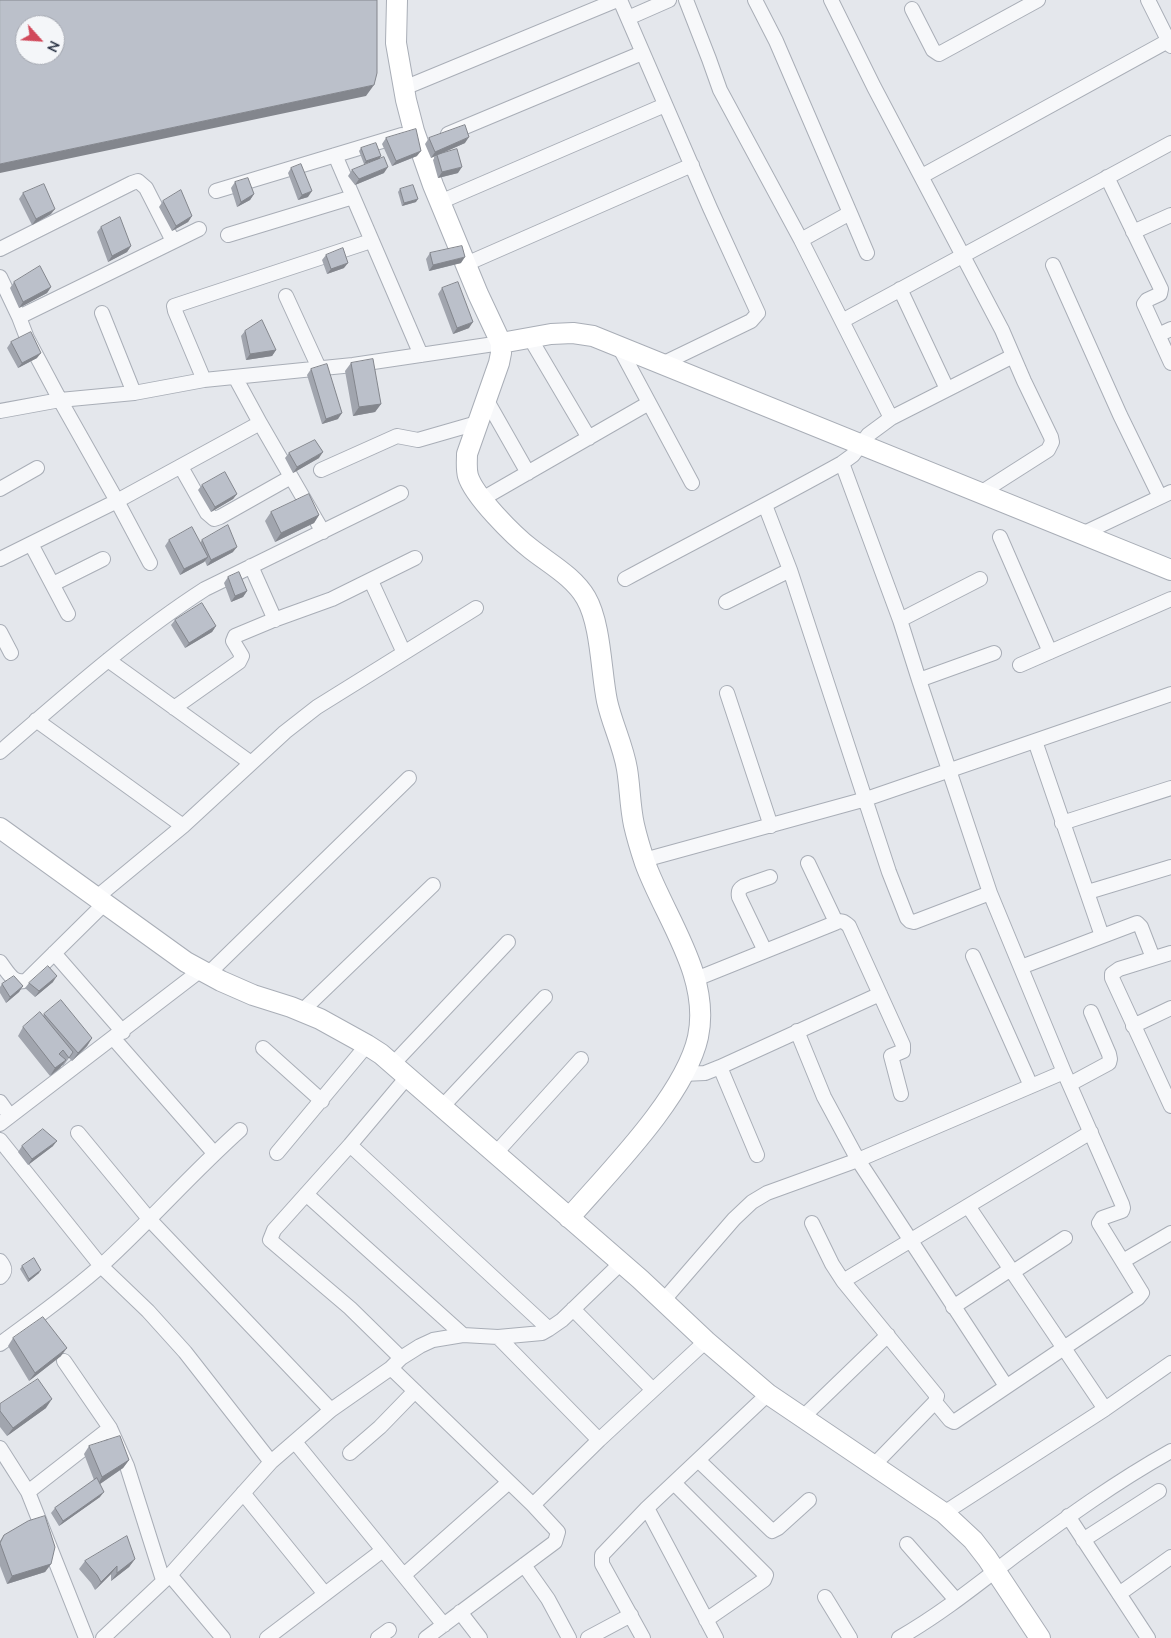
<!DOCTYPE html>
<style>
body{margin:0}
#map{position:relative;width:1171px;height:1638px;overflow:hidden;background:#e4e7ec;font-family:"Nunito Sans",sans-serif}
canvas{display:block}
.north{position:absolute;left:15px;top:15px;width:50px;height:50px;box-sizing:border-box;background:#f4f6f9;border:1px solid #a4a8b1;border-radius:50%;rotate:116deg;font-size:14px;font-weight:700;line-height:20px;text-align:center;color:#2b3445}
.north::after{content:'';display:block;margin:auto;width:18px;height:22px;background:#d1495b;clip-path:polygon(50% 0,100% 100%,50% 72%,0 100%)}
</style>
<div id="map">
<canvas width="1171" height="1638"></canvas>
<div class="north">N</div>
</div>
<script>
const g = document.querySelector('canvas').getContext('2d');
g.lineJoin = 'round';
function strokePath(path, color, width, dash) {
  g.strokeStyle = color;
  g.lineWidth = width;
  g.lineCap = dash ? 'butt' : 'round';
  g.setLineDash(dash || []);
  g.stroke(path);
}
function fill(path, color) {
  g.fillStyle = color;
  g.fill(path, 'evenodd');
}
const street = new Path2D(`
 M620 0 710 208 758 313 751 321 662 364
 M686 0 709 59 720 90 801 240 891 418
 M755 0 776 41 850 213 801 240
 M831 0 874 87 1002 330 1024 381 1051 437 1052 442 1048 450 979 494
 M1148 0 1171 46
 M912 9 933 50 939 54 1038 0
 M628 18 669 0
 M404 88 617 0
 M448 134 642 53
 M335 155 421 355
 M922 176 1168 41
 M1107 177 1161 289 1160 294 1147 300 1144 304 1171 363
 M216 191 402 135
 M440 202 665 105
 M850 213 867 253
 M1133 232 1171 215
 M228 235 353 197
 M0 249 132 183 138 181 146 188 173 241
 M466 264 692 165
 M1053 265 1120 415 1160 497
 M0 277 19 317 27 338 60 400 117 501 150 563
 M900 289 947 389
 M286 296 319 368
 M102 313 134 393
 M19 317 199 229
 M842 321 1171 143
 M1158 335 1171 329
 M530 338 589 438
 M618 345 692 483
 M204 380 175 311 174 306 371 241
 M486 399 528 473
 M0 411 60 400 134 393 204 380 353 365 501 343
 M260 423 323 532
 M842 463 900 620 919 680 990 893 1064 1072 1122 1204 1123 1208 1122 1211 1102 1218 1099 1223 1142 1293 1138 1298 954 1422 950 1420 935 1402
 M181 467 207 513 214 519 220 517 291 477
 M321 470 397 436 418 440 477 423
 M0 489 37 468
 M482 499 649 403
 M765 505 790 570 889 872 907 918 910 921 914 922 990 893
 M1082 534 1171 492
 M1000 537 1050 652
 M31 544 68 614
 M0 559 117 501 260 423 235 377
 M251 566 275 620
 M625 579C697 540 770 503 842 463L853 455 868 435 891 418 1013 356
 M371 581 404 653
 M53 584 103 559
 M726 602 790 570
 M900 620 980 579
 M0 632 11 653
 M108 660 251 763
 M1020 665 1171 599
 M919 680 994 653
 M727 693 771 826
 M174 708 239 662 242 656 233 641 235 636 271 621 332 599 415 558
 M36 720 183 826
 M1035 741 1102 936
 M0 752C66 695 132 636 205 589L401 493
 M1062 823 1171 788
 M644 860 866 799 1171 694
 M808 863 836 922
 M1088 892 1171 867
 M97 897 183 826 285 732 317 707 476 608
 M765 951 739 897C738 891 739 889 744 886L770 877
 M54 953 123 1032
 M1171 953 1119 969 1112 974V978L1171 1106
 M973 956 1031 1086
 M0 962C7 971 14 986 27 980L105 903
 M1021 967 1137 923 1141 927 1153 958
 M208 974 409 778
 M696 979 835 923C841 920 844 921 849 926L903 1045V1051L891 1056 901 1094
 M302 1011 433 885
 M1133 1026 1171 1008
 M797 1031 824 1097 858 1160 1006 1386
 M114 1039 214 1153
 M263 1048 322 1101
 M393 1064 508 942
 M720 1067 757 1155
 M683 1074 705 1073 720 1067 880 994
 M1070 1084 1109 1063 1110 1059 1109 1054 1091 1012
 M0 1102 10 1116
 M441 1108 545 997
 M0 1124 201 970
 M78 1133 150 1220 331 1410
 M0 1140 101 1266 148 1311 185 1352 271 1462
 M350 1145 549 1329
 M277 1153 367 1045
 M495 1154 581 1059
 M306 1194 463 1335
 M968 1206 1105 1409
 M812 1223 832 1264 843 1281 937 1396 935 1402 873 1466
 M0 1261C5 1267 6 1272 0 1277
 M1123 1261 1171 1233
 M1013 1272 1065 1238
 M843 1281 1091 1132
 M663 1301 734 1219 752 1202 767 1193 858 1160 1064 1072
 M953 1307 1011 1269
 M573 1309 653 1390
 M498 1337 599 1440
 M0 1344C35 1318 71 1293 103 1264 150 1221 192 1173 240 1130
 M401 1358 350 1308 270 1240 274 1230 350 1145 408 1076
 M64 1361 110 1428
 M391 1368 533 1505 599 1440 706 1341
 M803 1417 888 1335
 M295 1442 444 1625
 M0 1448 28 1492 86 1638
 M350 1453 380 1427 415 1391
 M698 1460 772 1531 778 1528 809 1500
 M674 1483 766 1575 764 1580 706 1620
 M28 1492 110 1428 127 1466 163 1580
 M243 1493 325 1594
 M647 1508 716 1638
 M944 1513 1105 1409 1171 1363
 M1068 1516 1148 1638
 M1083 1540 1159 1491
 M907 1544 956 1600
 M524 1565 548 1599 569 1638
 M170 1575 223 1638
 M404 1575 509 1482
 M1119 1594 1171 1557
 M825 1597 850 1638
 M460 1612 480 1638
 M103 1638 170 1575 271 1462 331 1410 391 1368 401 1358 420 1346 433 1340 463 1335 498 1337 542 1333 549 1329 562 1320 621 1263
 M267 1638 383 1550
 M378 1638 389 1630
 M426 1638 555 1542 558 1532 533 1505
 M588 1638 631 1615
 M643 1638 602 1564V1555L647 1508 768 1394
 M899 1638C941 1614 978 1584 1016 1555 1066 1518 1117 1481 1171 1451`);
const secondary = new Path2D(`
 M397 0 396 43 406 100 414 131 433 185 478 294 501 343V353L499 363 467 454C467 462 466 469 468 476 474 496 514 536 531 549 550 564 574 577 586 598 601 624 601 672 607 701 612 724 623 745 627 769 630 787 630 807 634 825 637 838 641 851 645 863 665 918 711 976 698 1037 685 1096 609 1172 569 1218
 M501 343 551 334 573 333 593 336 1171 570
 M0 828 186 962 221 981 253 995 291 1007 320 1019 367 1045 381 1054 640 1279 706 1341 768 1394 944 1513 973 1540 987 1558 1040 1638`);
const wall = new Path2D(`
 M386 138 417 156 392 166 382 144Z
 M429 138 465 143 440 154 458 173 438 178 433 160 436 155 431 158 425 144Z
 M361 148 381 156 379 159 364 164 359 151Z
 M291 168 308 197 298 200 288 173Z
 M352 170 384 173 355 185 348 176Z
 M235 182 254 194 250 200 237 207 231 188Z
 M400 189 416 202 402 206 398 192Z
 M23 193 51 214 32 225 19 199Z
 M163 201 192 216 188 222 172 231 159 207Z
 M101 227 131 246 127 252 108 262 97 232Z
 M430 253 461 263 429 271 426 259Z
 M326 255 344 268 327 274 322 260Z
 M14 282 51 287 47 293 19 308 10 288Z
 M442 288 469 328 453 334 438 294Z
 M245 331 276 350 272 356 246 360 241 336Z
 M11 342 37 358 18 368 7 348Z
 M351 363 381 404 375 412 353 416 345 371Z
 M311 369 338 419 322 424 307 375Z
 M289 453 319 458 293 473 285 458Z
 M202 485 237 494 233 499 211 512 198 490Z
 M271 512 319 515 314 523 275 542 265 521Z
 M169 540 200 543 202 540 233 552 207 566 205 561 204 562 180 575 165 546Z
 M228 577 247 591 243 597 231 602 224 583Z
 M175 620 216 626 212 632 185 648 171 625Z
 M53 982 35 997 25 988 29 983Z
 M2 984 23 986 19 992 6 1003 0 993V987Z
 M44 1014 92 1038 87 1046 72 1061 69 1058 63 1066 62 1065 60 1068 50 1076 18 1036 23 1027 43 1016Z
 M22 1146H53L28 1165 18 1152Z
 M22 1266 39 1273 28 1282 20 1269Z
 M13 1338 61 1356 29 1381 8 1346Z
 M0 1404 46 1408 7 1436 0 1427Z
 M89 1446 129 1460 123 1468 100 1484V1497L59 1526 51 1513 55 1508 94 1480 84 1454Z
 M4 1535 51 1564 45 1572 7 1584 0 1566V1541Z
 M135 1559 129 1567 111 1581V1574L95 1590 91 1583 79 1569 85 1561Z`);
const shadedWall = new Path2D(`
 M374 85 366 96 0 173V164Z
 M469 137 465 143 431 158 435 152Z
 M421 151 417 156 392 166 396 161Z
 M381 156 379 159 364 164 366 161Z
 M388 167 384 173 355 185 359 179Z
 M462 167 458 173 438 178 442 172Z
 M312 191 308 197 298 200 302 195Z
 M254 194 250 200 237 207 241 202Z
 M418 199 416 202 402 206 404 203Z
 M55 209 51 214 32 225 36 219Z
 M192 216 188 222 172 231 176 226Z
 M131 246 127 252 108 262 112 256Z
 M465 257 461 263 429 271 433 265Z
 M348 263 344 268 327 274 331 269Z
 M51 287 47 293 19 308 23 302Z
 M473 322 469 328 453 334 457 328Z
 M276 350 272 356 246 360 250 354Z
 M41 353 37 358 18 368 22 363Z
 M381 404 375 412 353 416 359 407Z
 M342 413 338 419 322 424 326 419Z
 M323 452 319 458 293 473 297 467Z
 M237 494 233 499 211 512 215 507Z
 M319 515 314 523 275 542 281 533Z
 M237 547 233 552 207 566 211 560Z
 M208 557 204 562 180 575 184 569Z
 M247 591 243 597 231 602 235 596Z
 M216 626 212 632 185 648 189 643Z
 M57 976 53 982 35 997 39 991Z
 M23 986 19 992 6 1003 10 997Z
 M92 1038 87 1046 72 1061 78 1053Z
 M66 1060 60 1068 50 1076 55 1068Z
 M57 1141 53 1146 28 1165 32 1159Z
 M41 1270 39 1273 28 1282 29 1279Z
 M67 1348 61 1356 29 1381 35 1373Z
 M52 1399 46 1408 7 1436 13 1428Z
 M129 1460 123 1468 97 1486 102 1477Z
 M104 1492 100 1497 59 1526 63 1521Z
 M135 1559 129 1567 111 1581 117 1573Z
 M51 1564 45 1572 7 1584 12 1576Z
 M117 1566 111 1574 95 1590 101 1582Z`);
const building = new Path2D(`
 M0 0H377V73L374 85 0 164ZM25 25H55V55H25Z
 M465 125 469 137 435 152 429 138Z
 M416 129 421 151 396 161 386 138Z
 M376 143 381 156 366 161 361 148Z
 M457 149 462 167 442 172 437 155Z
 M384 157 388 167 359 179 352 170Z
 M301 164 312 191 302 195 291 168Z
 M248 178 254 194 241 202 235 182Z
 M44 184 55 209 36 219 23 193Z
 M413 185 418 199 404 203 400 189Z
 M181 190 192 216 176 226 163 201Z
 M120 217 131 246 112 256 101 227Z
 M462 246 465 257 433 265 430 253Z
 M343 248 348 263 331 269 326 255Z
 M40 266 51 287 23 302 14 282Z
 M458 282 473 322 457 328 442 288Z
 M262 320 276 350 250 354 245 331Z
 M31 332 41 353 22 363 11 342Z
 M373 359 381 404 359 407 351 363Z
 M327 364 342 413 326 419 311 369Z
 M315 440 323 452 297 467 289 453Z
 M225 472 237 494 215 507 202 485Z
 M309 494 319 515 281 533 271 512Z
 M228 525 237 547 211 560 202 540Z
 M192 527 208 557 184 569 169 540Z
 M239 572 247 591 235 596 228 577Z
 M202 603 216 626 189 643 175 620Z
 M48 966 57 976 39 991 29 983Z
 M14 976 23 986 10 997 2 984Z
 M61 1000 92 1038 78 1053 44 1014Z
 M40 1012 73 1052 69 1058 63 1050 59 1054 66 1060 55 1068 23 1027Z
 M43 1129 57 1141 32 1159 22 1146Z
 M34 1258 41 1270 29 1279 22 1266Z
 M43 1317 67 1348 35 1373 13 1338Z
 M38 1379 52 1399 13 1428 0 1411V1404Z
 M120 1436 129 1460 102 1477 89 1446Z
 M97 1478 104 1492 63 1521 55 1508Z
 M45 1516 55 1547 51 1564 12 1576 0 1543 4 1535 28 1521Z
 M127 1536 135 1559 117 1573V1566L101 1582 97 1575 85 1561Z`);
strokePath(street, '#a9aeb7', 16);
strokePath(secondary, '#a9aeb7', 22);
strokePath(street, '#f7f8fa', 14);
strokePath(secondary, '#fff', 20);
fill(wall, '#a1a5ae');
fill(shadedWall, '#83868d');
fill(building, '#bbc0ca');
strokePath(building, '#83868d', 1);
</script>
